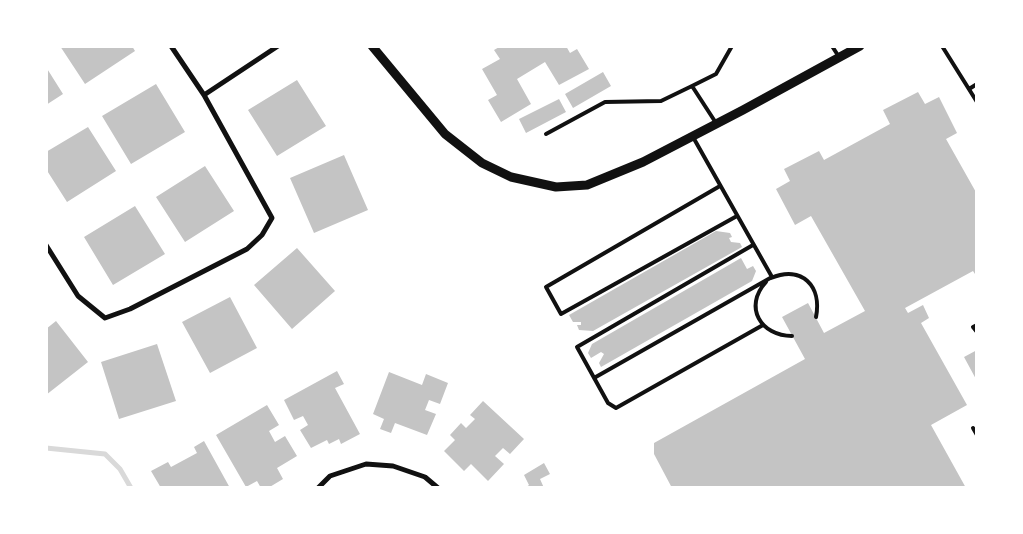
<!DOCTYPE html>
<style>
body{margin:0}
#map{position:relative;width:1023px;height:534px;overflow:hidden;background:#fff;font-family:Arial,sans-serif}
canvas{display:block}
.frame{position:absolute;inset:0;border:48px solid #fff;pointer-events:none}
</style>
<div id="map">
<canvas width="1023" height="534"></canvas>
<div class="frame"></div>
</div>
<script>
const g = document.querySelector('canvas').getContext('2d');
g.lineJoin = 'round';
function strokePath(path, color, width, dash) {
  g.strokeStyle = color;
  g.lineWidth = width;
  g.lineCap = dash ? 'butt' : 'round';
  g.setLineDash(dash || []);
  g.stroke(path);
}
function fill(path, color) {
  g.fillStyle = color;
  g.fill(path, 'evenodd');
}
const stream = new Path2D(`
 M46 448 105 454 120 469 131 488`);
const building = new Path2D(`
 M60 46H132L135 51 85 84Z
 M501 46H566L570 53 577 49 589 69 559 85 545 62 517 79 531 104 501 122 488 100 497 95 482 69 500 59 494 50Z
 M46 67 63 94 46 105Z
 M603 72 611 86 573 108 565 94Z
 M297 80 326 126 277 156 248 110Z
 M156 84 185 132 131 164 102 116Z
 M918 92 925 104 939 97 957 133 946 139 977 194V277L973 271 905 308 908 313 923 305 929 318 921 323 967 405 931 425 966 488H672L654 454V443L805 359 782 317 808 303 824 333 865 311 811 216 795 225 776 189 790 181 784 169 819 151 824 160 890 124 883 110Z
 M559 99 566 112 526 133 519 119Z
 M88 127 116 171 67 202 46 169V152Z
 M344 155 368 210 314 233 290 178Z
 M205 166 234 211 185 242 156 197Z
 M135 206 165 254 113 285 84 237Z
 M716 231 730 233 732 237 729 238 731 242 740 243 742 247 593 331 579 330 577 325H581V322H573L569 315Z
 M297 248 335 291 292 329 254 285Z
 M741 258 747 269 753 266 756 271 752 281 601 367 599 363 604 354 601 352 591 358 588 353 592 344Z
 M230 297 257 348 210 373 182 322Z
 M56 321 88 362 46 395V329Z
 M157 344 176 401 119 419 101 362Z
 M977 350V381L964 357Z
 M337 371 344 384 335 388 360 434 341 444 339 439 329 444 327 440 311 448 300 430 308 425 303 416 294 420 284 400Z
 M389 372 422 385 426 374 448 383 440 404 429 400 425 410 436 414 427 435 395 423 391 433 380 429 384 419 373 414Z
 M483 401 524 439 510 454 503 448 495 456 504 464 488 481 471 464 464 471 444 451 455 440 450 435 461 423 466 428 475 419 470 415Z
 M267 405 279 425 269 431 275 442 285 436 297 456 277 468 283 479 268 488H261L257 481 246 487 216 435Z
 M204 441 230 488H175L174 486 161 488 151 471 168 462 171 467 197 453 194 447Z
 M544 463 550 474 540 479 544 488H525L529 485 524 475Z`);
const service = new Path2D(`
 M832 46 839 57
 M942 46 977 102
 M969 89 977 84
 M716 123 692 86 716 74 732 46
 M546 134 605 102 661 101 692 86
 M720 186 546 287 561 314 737 216
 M753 245 577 347 608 403 616 408 763 325
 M771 278C802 265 822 286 816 317
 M766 282C743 307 761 336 792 336
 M977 325 973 327 977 332
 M594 378 772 277 693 137
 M973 428 977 435`);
const minor = new Path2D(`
 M204 95 278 46
 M46 245 78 296 105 318 130 309 247 249 262 235 272 218 204 95 171 46
 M318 488 330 476 366 464 393 466 425 477 438 488`);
const tertiary = new Path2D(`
 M372 46 445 134 482 163 511 177 556 187 587 185 643 162 743 110 860 46`);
strokePath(stream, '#d9d9d9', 5);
fill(building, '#c4c4c4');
strokePath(service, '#111', 4);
strokePath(minor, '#111', 5);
strokePath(tertiary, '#111', 9);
</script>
